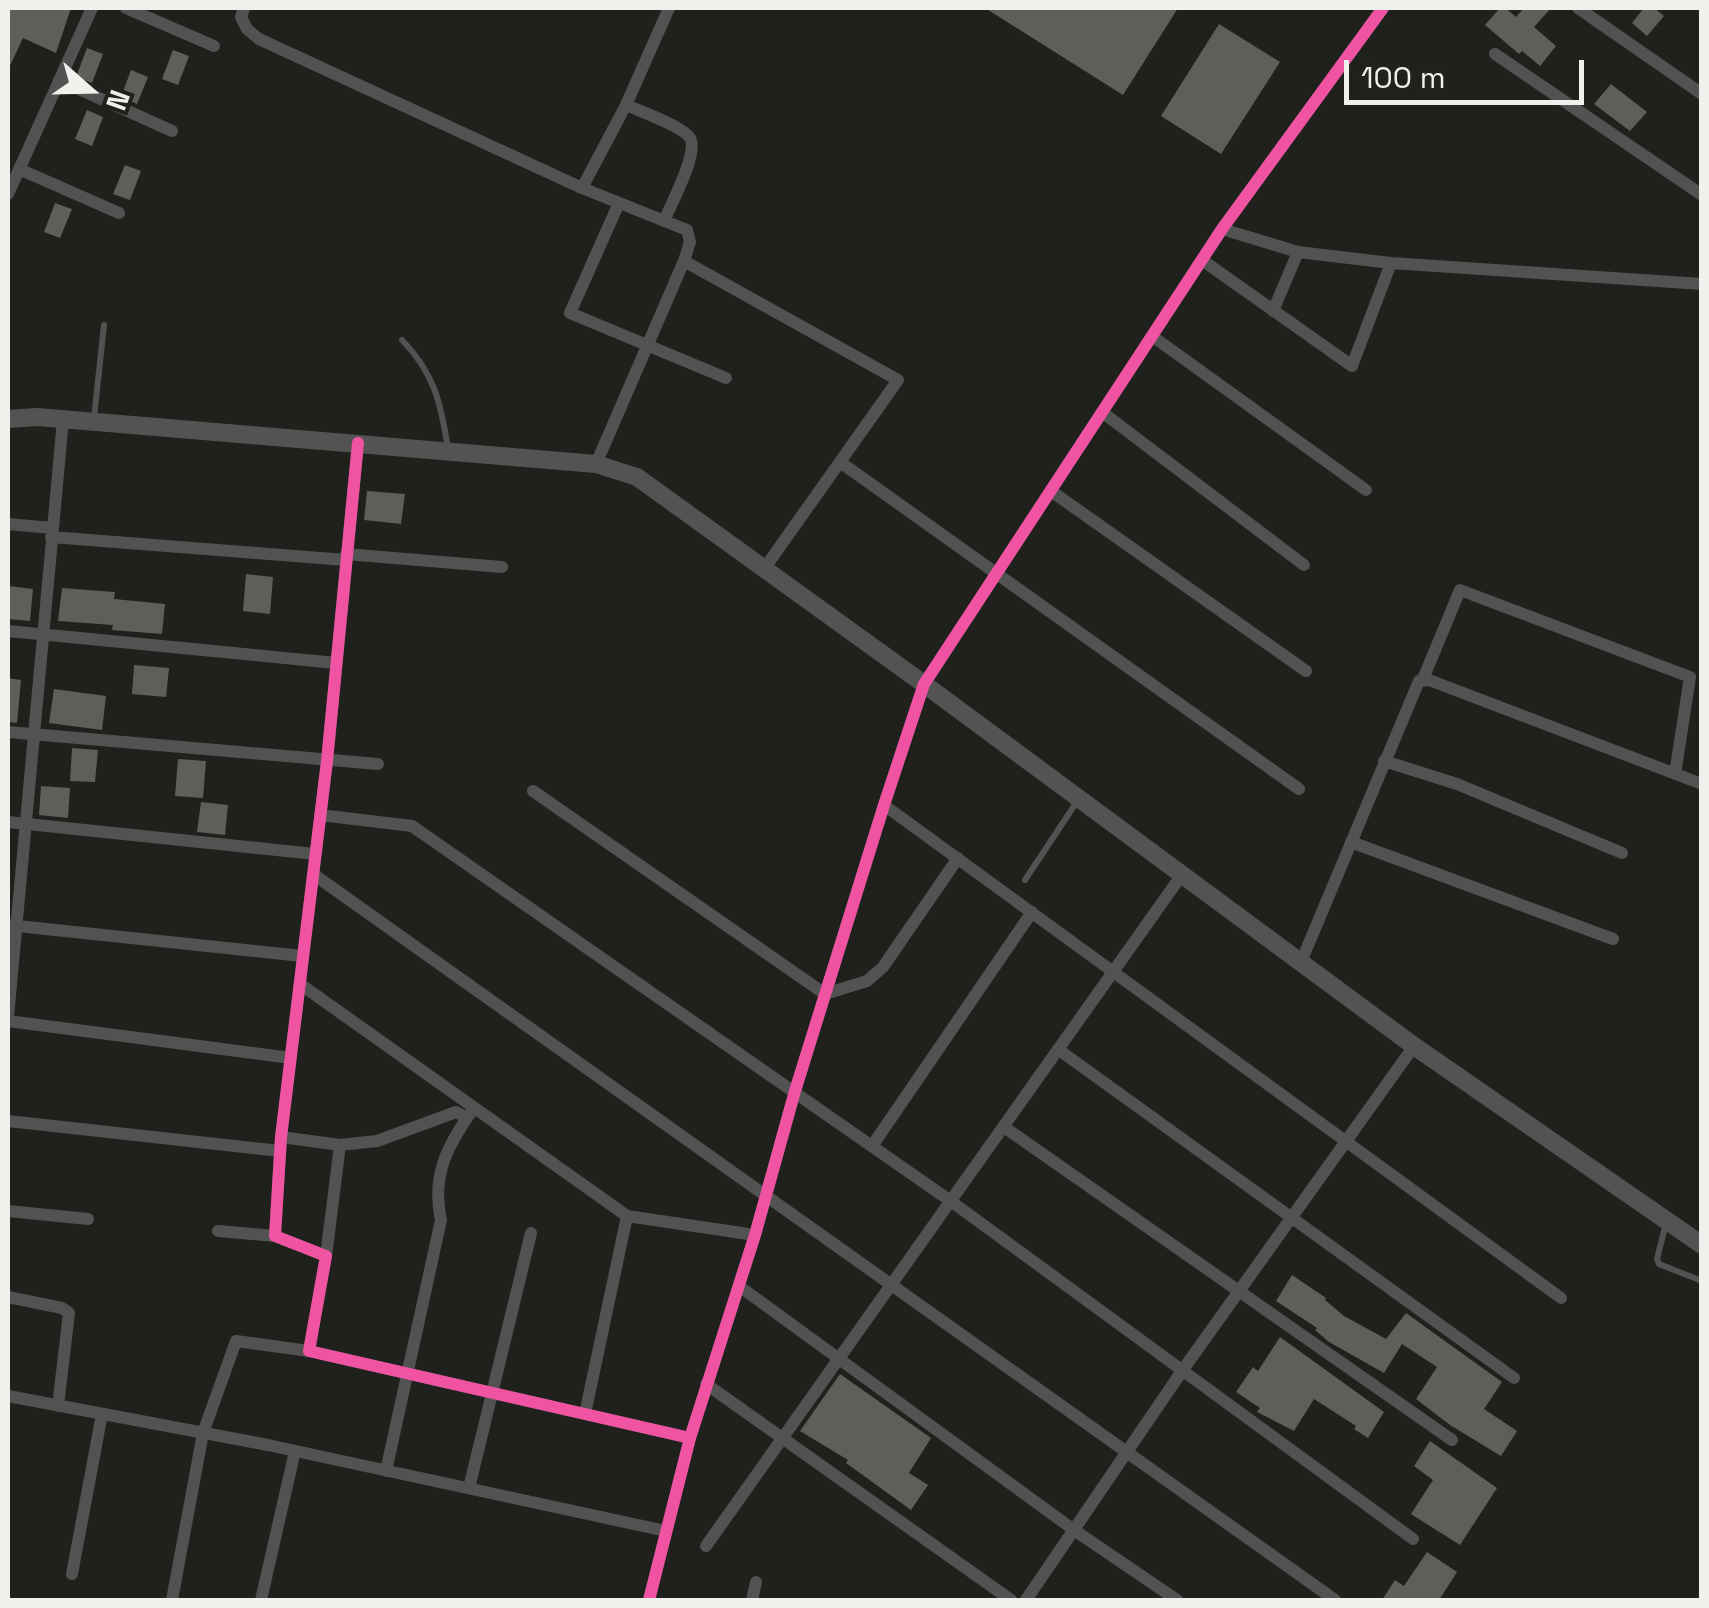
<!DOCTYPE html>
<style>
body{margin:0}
#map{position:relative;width:1709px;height:1608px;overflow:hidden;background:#20201c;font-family:"Space Grotesk",sans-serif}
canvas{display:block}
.frame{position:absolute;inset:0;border:10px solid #f0f1ec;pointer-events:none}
.north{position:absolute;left:40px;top:40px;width:100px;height:100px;-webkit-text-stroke:8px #21221a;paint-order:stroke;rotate:110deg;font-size:28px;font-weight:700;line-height:40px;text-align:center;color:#f0f1ec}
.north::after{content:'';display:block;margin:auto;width:35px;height:45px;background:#f0f1ec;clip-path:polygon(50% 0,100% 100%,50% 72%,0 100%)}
.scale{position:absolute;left:1344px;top:60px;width:240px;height:45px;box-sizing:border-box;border:5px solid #f0f1ec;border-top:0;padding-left:12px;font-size:30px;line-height:35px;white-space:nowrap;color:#f0f1ec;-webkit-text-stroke:8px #21221a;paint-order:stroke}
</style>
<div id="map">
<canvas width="1709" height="1608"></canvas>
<div class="frame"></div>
<div class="north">N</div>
<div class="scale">100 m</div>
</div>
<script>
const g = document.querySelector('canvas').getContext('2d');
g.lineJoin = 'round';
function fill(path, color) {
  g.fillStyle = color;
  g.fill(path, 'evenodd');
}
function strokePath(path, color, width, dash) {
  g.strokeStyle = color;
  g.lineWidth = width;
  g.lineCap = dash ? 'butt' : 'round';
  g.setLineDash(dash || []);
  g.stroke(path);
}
const building = new Path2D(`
 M8 8H71L56 53 23 38 8 70Z
 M985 8H1178L1123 95Z
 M1500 8H1505L1516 17 1524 8H1551L1534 27 1556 46 1540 66 1522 51 1519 54 1485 25Z
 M1644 8H1654L1664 16 1647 36 1632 23Z
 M1219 24 1280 62 1221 154 1161 116Z
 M87 48 103 54 92 83 76 77Z
 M173 50 189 56 178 85 162 79Z
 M131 70 148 77 137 104 121 97Z
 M1611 84 1647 112 1630 131 1594 104Z
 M87 110 103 117 92 146 75 139Z
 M125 165 141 171 130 200 113 194Z
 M55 203 72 209 60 238 44 232Z
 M367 491 405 494 401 524 364 520Z
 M246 574 273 577 270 614 243 611Z
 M8 586 33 589 30 621 8 619Z
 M62 588 115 592 114 599 165 604 162 634 112 630 113 625 58 621Z
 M134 665 169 668 166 697 132 694Z
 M8 678 21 680 17 723 8 722Z
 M54 689 106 696 102 730 49 723Z
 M72 748 98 750 95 782 70 781Z
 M178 759 206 761 203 798 175 796Z
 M41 786 70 788 68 818 39 815Z
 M201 802 228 805 225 835 197 832Z
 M1292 1275 1326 1298 1325 1300 1344 1316 1386 1339 1406 1313 1502 1382 1484 1409 1517 1431 1501 1456 1450 1425 1416 1399 1437 1367 1402 1344 1384 1373 1329 1342 1315 1330 1317 1328 1276 1301Z
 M1280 1337 1384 1412 1368 1438 1354 1429 1356 1426 1314 1399 1294 1431 1257 1412 1260 1408 1236 1392 1253 1367 1258 1371Z
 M840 1374 931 1438 909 1473 928 1485 911 1510 846 1463 848 1460 800 1431Z
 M1430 1441 1497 1488 1460 1545 1411 1514 1433 1480 1414 1466Z
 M1427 1552 1457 1572 1439 1600H1382L1395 1580 1404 1586Z`);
const service = new Path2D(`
 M402 340C435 374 441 404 448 449
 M94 418 104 325
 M1025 880 1078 800
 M1666 1223 1657 1259 1659 1264 1702 1281`);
const minor = new Path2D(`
 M126 8 214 46
 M244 8 241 17 247 29 259 39 582 188 687 230 690 242 684 261 596 464
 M1578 8 1702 94
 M1495 54 1702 195
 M59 80 172 131
 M626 105C640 111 684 127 690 138 699 153 671 204 664 221
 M19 169 119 213
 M582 188 626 105 669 8
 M8 194 92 8
 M619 203 570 313 726 378
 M1222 229 1298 252 1391 263 1702 284
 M1202 260 1352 366 1391 263
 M684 261 898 380 764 569
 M1273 311 1298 252
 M1152 336 1366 490
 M1102 412 1304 565
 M358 443 327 761 281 1137 275 1236 326 1256 309 1351 690 1438
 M840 462 1299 789
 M1051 491 1306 671
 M8 524 52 528
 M51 537 346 560
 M346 554 502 567
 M8 631 336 663
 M1423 679 1460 590 1690 677 1675 774
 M8 732 378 764
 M1384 761 1457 784 1622 853
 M533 791 825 994 867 981 883 967 958 858
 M884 805 1561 1298
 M320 815 412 826 952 1202 1413 1539
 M8 822 315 854
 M1351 842 1613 939
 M313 874 1335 1600
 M8 925 302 956
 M1301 962 1419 681 1429 680 1702 784
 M300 984 627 1216 755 1235
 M8 1017 63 420
 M8 1021 291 1058
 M1059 1050 1514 1378
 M8 1121 280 1151
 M1004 1127 1452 1440
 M281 1137 340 1145 377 1141 456 1112 467 1118
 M872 1146 1032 912
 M8 1211 88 1219
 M218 1231 275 1236
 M326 1256 340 1145
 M739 1286 1074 1530 1177 1600
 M8 1297 62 1308 69 1313 58 1406
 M706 1384 1011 1600
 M8 1396 268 1445 666 1531
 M585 1414 627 1216
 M386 1471 441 1220C431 1175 448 1144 474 1108
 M469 1488 531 1233
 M706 1546 1181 876
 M72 1574 102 1414
 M172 1600 203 1433 236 1341 309 1351
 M261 1600 295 1451
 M649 1600 690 1438 755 1235 795 1091 884 805 924 684 1222 229 1383 8
 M752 1600 756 1582
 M1026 1600 1182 1371 1414 1046`);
const secondary = new Path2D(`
 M8 419 37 417 596 464 637 477 924 684 1414 1046 1702 1245`);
const cycleway = new Path2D(`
 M358 443 327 761 281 1137 275 1236 326 1256 309 1351 690 1438
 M649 1600 690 1438 755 1235 795 1091 884 805 924 684 1222 229 1383 8`);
fill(building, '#5e5f5b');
strokePath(service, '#525253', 6);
strokePath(minor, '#525253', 12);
strokePath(secondary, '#535353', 18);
strokePath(cycleway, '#f153a3', 12);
</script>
